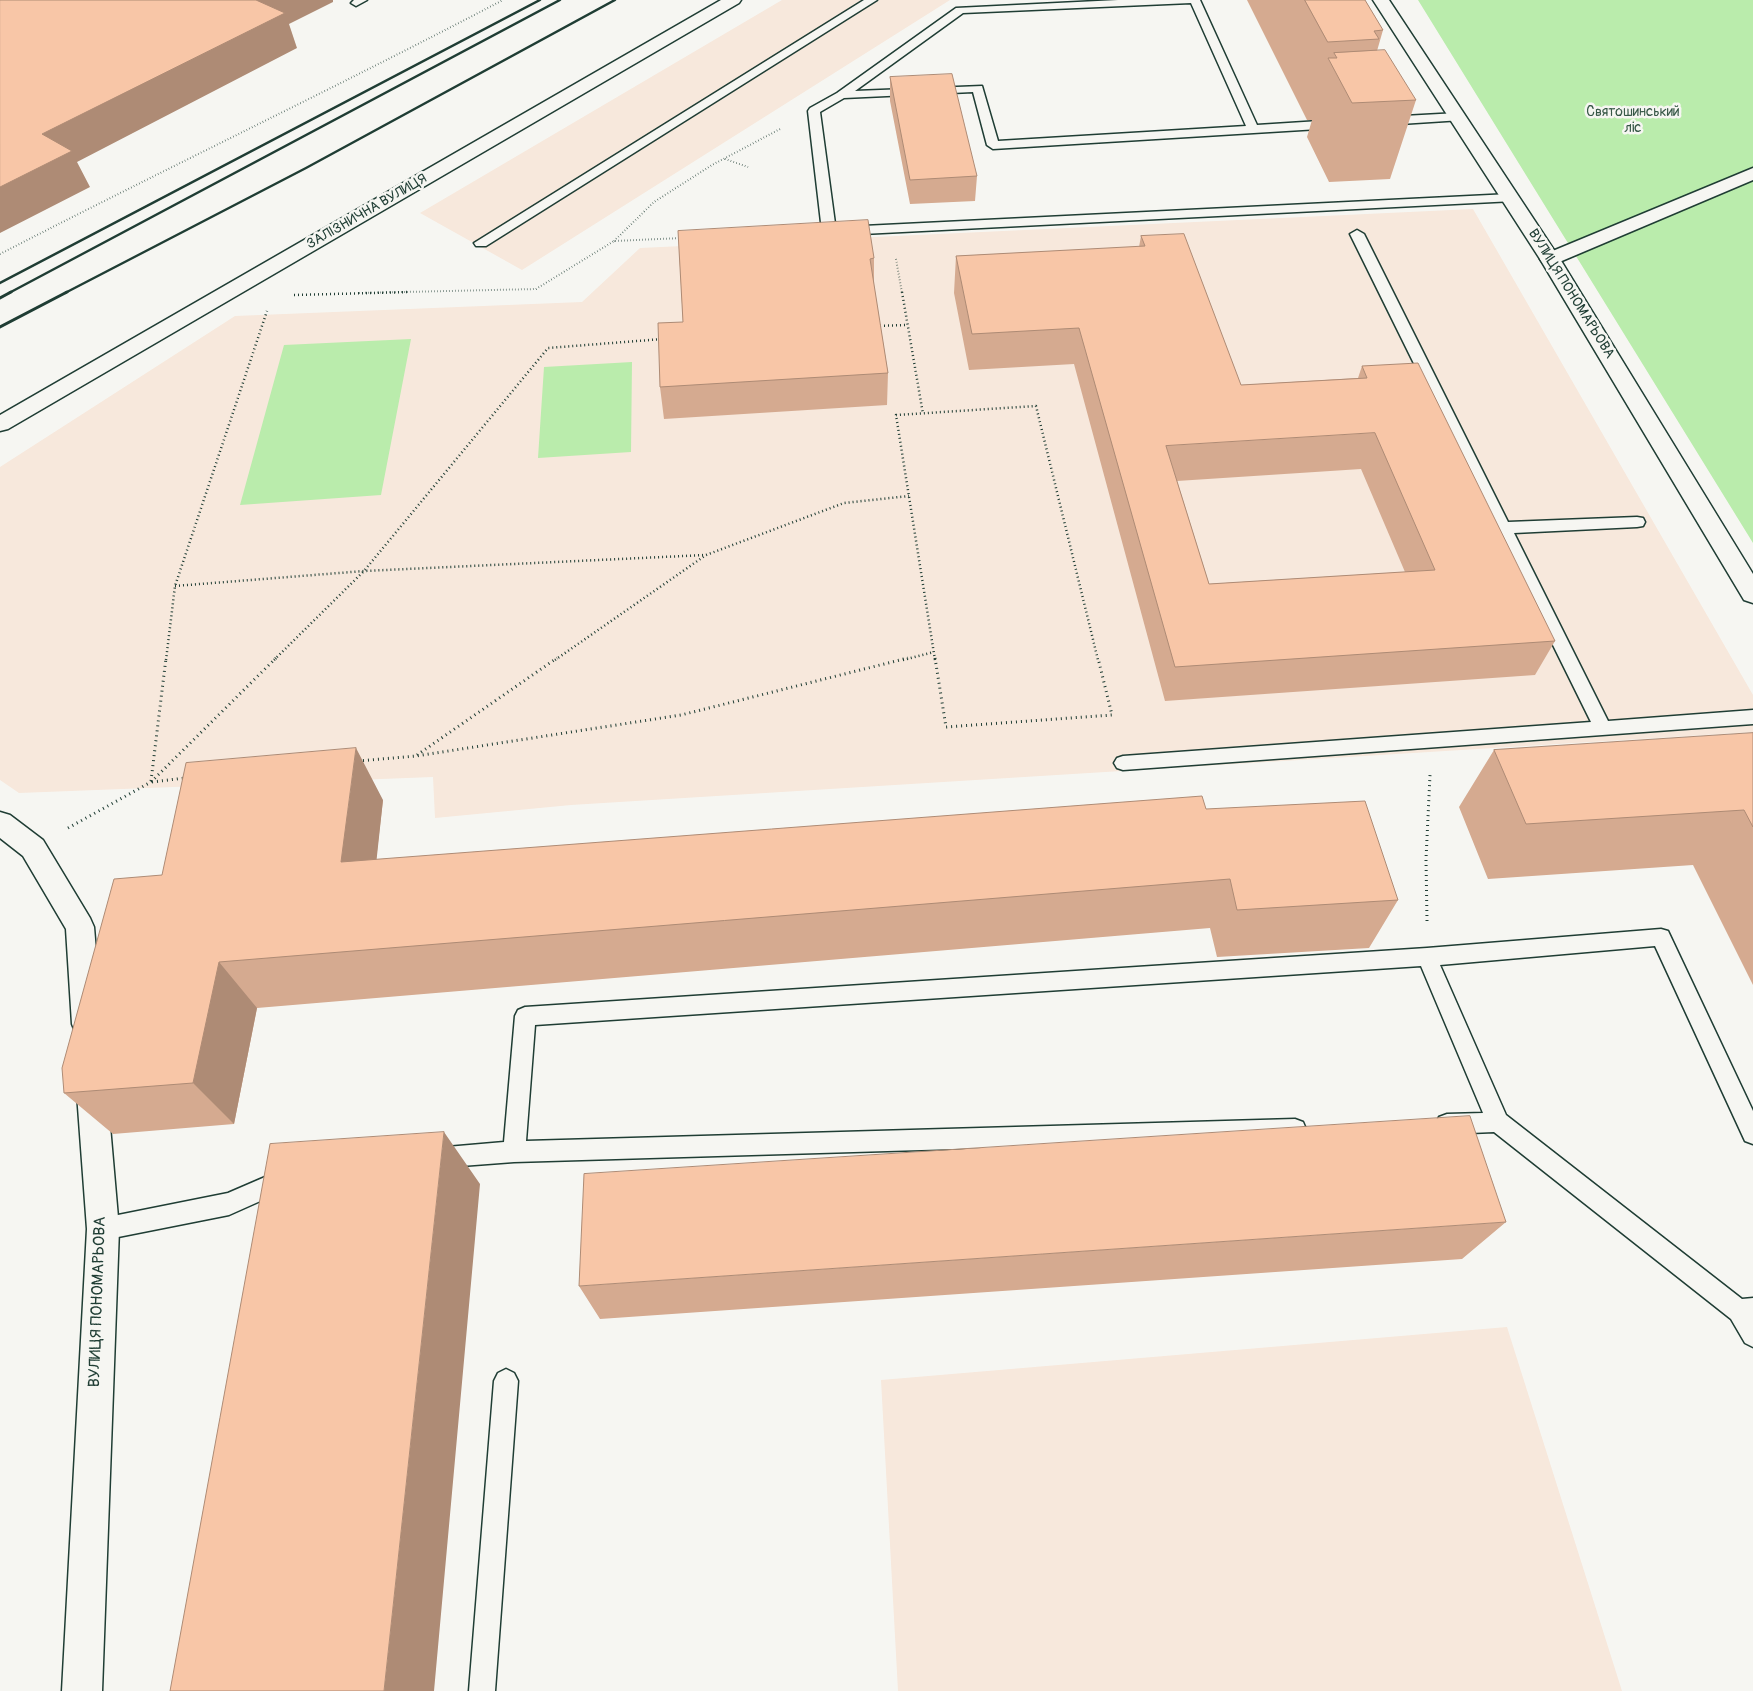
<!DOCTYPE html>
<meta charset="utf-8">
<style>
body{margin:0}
canvas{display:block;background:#f6f6f2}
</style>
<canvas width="1753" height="1691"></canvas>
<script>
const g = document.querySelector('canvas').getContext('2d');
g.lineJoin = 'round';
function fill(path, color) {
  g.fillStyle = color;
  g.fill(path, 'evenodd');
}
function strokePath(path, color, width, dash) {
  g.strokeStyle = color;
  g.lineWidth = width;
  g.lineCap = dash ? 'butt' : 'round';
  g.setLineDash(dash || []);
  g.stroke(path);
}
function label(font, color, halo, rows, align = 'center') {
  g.font = font + ' Pangolin,sans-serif';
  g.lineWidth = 5;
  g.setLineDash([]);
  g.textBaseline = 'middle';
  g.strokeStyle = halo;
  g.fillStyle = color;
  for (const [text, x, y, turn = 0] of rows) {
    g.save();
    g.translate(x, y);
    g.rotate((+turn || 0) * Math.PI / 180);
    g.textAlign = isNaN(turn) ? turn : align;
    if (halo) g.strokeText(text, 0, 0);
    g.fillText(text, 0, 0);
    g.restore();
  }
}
const built = new Path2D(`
 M782 0H950L522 270 420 213Z
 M1473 209 1753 695V732L571 805 435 818 433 777 19 793 0 780V467L235 316 582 302 640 248Z
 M1507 1327 1622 1691H898L881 1380Z`);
const green = new Path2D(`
 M1418 0H1753V543Z
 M411 339 381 495 240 505 284 345Z
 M632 362 631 452 538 458 544 367Z`);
const pathFar2 = new Path2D(`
 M725 159 748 167
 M614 241 654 202 712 165 782 128
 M0 254C167 168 337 87 503 0
 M896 259 902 293
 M359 293 536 289 614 241 682 238`);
const pathFar1 = new Path2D(`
 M902 292 923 414
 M294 295 410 292
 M876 326 907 325
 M175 586 364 571 705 555
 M166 660 175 586 267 311
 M274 660 364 571 548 348 663 339
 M555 660 706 555 844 503 909 496
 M903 660 934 652
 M935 660 896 415 1036 406 1098 660`);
const path = new Path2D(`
 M935 658 946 727 1112 715 1098 658
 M417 755 557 658
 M358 761 416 756 681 715 908 658
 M151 781 166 658
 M152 782 185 778
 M68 828 151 782 276 658
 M1427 921 1426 859 1430 775`);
const lane = new Path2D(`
 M367 0 356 6 351 3 354 0Z
 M864 0H877L486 246H476L474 243Z
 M1118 0H1200L1257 125 1335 120 1341 124 1335 128 993 149 987 145 973 92 844 98 820 112 836 231 829 235 824 234 822 231 808 111 810 108 837 93 956 8ZM1191 3 1246 126 998 141 982 86 855 91 963 13Z
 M1458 113 1464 117 1462 120 1385 125 1379 121 1385 117Z
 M1510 194 1514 195 1516 198 1514 201 843 235 836 231 843 227Z
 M1357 230 1364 234 1508 522 1637 517 1643 518 1645 522 1643 526 1637 527 1514 533 1608 721 1753 710V724L1123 770 1117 768 1114 763 1117 758 1123 756 1591 722 1350 234Z
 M1661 929 1668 931 1753 1111V1144L1745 1141 1655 946 1440 965 1506 1115 1742 1299 1753 1298V1347L1745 1343 1731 1319 1494 1132 1447 1134 1439 1131 1436 1124 1439 1117 1447 1114 1483 1113 1421 966 535 1025 526 1141 1295 1119 1303 1122 1306 1129 1303 1136 1295 1139 514 1162 435 1168 427 1165 424 1158 427 1151 435 1148 504 1142 515 1016 518 1010 525 1007 1427 948Z
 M286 1168 294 1172 297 1179 294 1186 229 1215 103 1240 95 1237 92 1229 95 1221 103 1218 228 1193Z
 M506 1369 514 1373 518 1381 495 1691H469L494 1381 498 1373Z`);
const street = new Path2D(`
 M1753 168V180L1557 263 1550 265 1543 263 1540 259 1543 255Z
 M0 812 10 815 43 840 90 918 94 927 102 1024 98 1034 87 1038 76 1034 72 1024 66 929 23 856 0 838Z
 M91 1066 102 1070 106 1080 119 1229 102 1691H62L87 1229 76 1080 80 1070Z`);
const secondary = new Path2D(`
 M721 0H741L739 3 8 429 0 431V415Z
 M1373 0H1389L1560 259 1753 574V603L1744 600 1540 259Z`);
const railFar1 = new Path2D(`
 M0 283 540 0
 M9 293 560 0
 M65 293 306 168 615 0`);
const rail = new Path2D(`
 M0 298 11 292
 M0 327 67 292`);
const wall = new Path2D(`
 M1247 0H1365L1383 30 1377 51 1416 100 1390 179 1329 182 1307 137 1312 120H1307Z
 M890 77 977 176 975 201 910 204 890 101Z
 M678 231 874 258V286L888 373 887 405 664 419 660 387 683 322Z
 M1141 236 1241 385 1358 378 1362 366 1555 641 1535 675 1165 701 1074 364 969 370 954 293 956 256 1139 247ZM1361 469 1405 572 1209 584 1177 481Z
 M1753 733V985L1693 865 1488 879 1459 807 1494 750Z
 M383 800 376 860 1206 809 1398 900 1369 948 1217 957 1210 928 257 1008 234 1124 113 1134 64 1093 162 875Z
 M1506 1222 1462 1259 600 1319 579 1286Z`);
const shadedWall = new Path2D(`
 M256 0H333V2L289 24 297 48 77 162 90 187 0 233V187L42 134Z
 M356 748 383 800 371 911 341 862Z
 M219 962 257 1008 234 1124 193 1083Z
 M444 1132 480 1184 434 1691H384Z`);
const building = new Path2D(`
 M0 0H256L285 13 42 134 72 151 0 187Z
 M1305 0H1365L1383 30 1374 31 1379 39 1328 42Z
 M1385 50 1416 100 1352 103 1328 58H1337L1334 53Z
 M952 74 977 176 910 180 890 77Z
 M868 220 874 258 870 259 888 373 660 387 658 323 683 322 678 231Z
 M1184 234 1241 385 1367 378 1362 366 1418 363 1555 641 1175 667 1079 328 972 334 956 256 1145 246 1141 236ZM1375 433 1435 570 1209 584 1166 446Z
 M1753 733V827L1744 810 1526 824 1494 750Z
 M356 748 341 862 1202 796 1206 809 1365 801 1398 900 1237 910 1230 879 219 962 193 1083 64 1093 62 1068 114 879 162 875 186 763Z
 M1470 1116 1506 1222 579 1286 584 1174Z
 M444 1132 384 1691H170L270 1144Z`);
const farParknames = [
 ["Святошинський",1633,112],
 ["ліс",1633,128]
];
const farStreetnames = [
 ["ЗАЛІЗНИЧНА ВУЛИЦЯ",367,212,-30],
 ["ВУЛИЦЯ ПОНОМАРЬОВА",1571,294,58]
];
const streetNames = [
 ["ВУЛИЦЯ ПОНОМАРЬОВА",98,1302,-88]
];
fill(built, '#f7e8dc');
fill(green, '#baecac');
strokePath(lane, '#1f3d34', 3);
strokePath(street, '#1f3d34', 3);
strokePath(secondary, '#1f3d34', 3);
strokePath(pathFar2, '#1f3d34', 2, [0.5, 2.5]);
strokePath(pathFar1, '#1f3d34', 2.5, [1, 3]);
strokePath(path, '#1f3d34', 3, [1, 4]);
fill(lane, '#f6f6f2');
fill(street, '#f6f6f2');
fill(secondary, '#f6f6f2');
strokePath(railFar1, '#1f3d34', 2.5);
strokePath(rail, '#1f3d34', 3);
fill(wall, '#d5aa90');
fill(shadedWall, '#ae8b75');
fill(building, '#f8c6a7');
strokePath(building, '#ae8b75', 1);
label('14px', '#365746', '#f6f6f2', farParknames);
label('14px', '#1f3d34', '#f6f6f2', farStreetnames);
label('16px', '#1f3d34', '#f6f6f2', streetNames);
</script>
